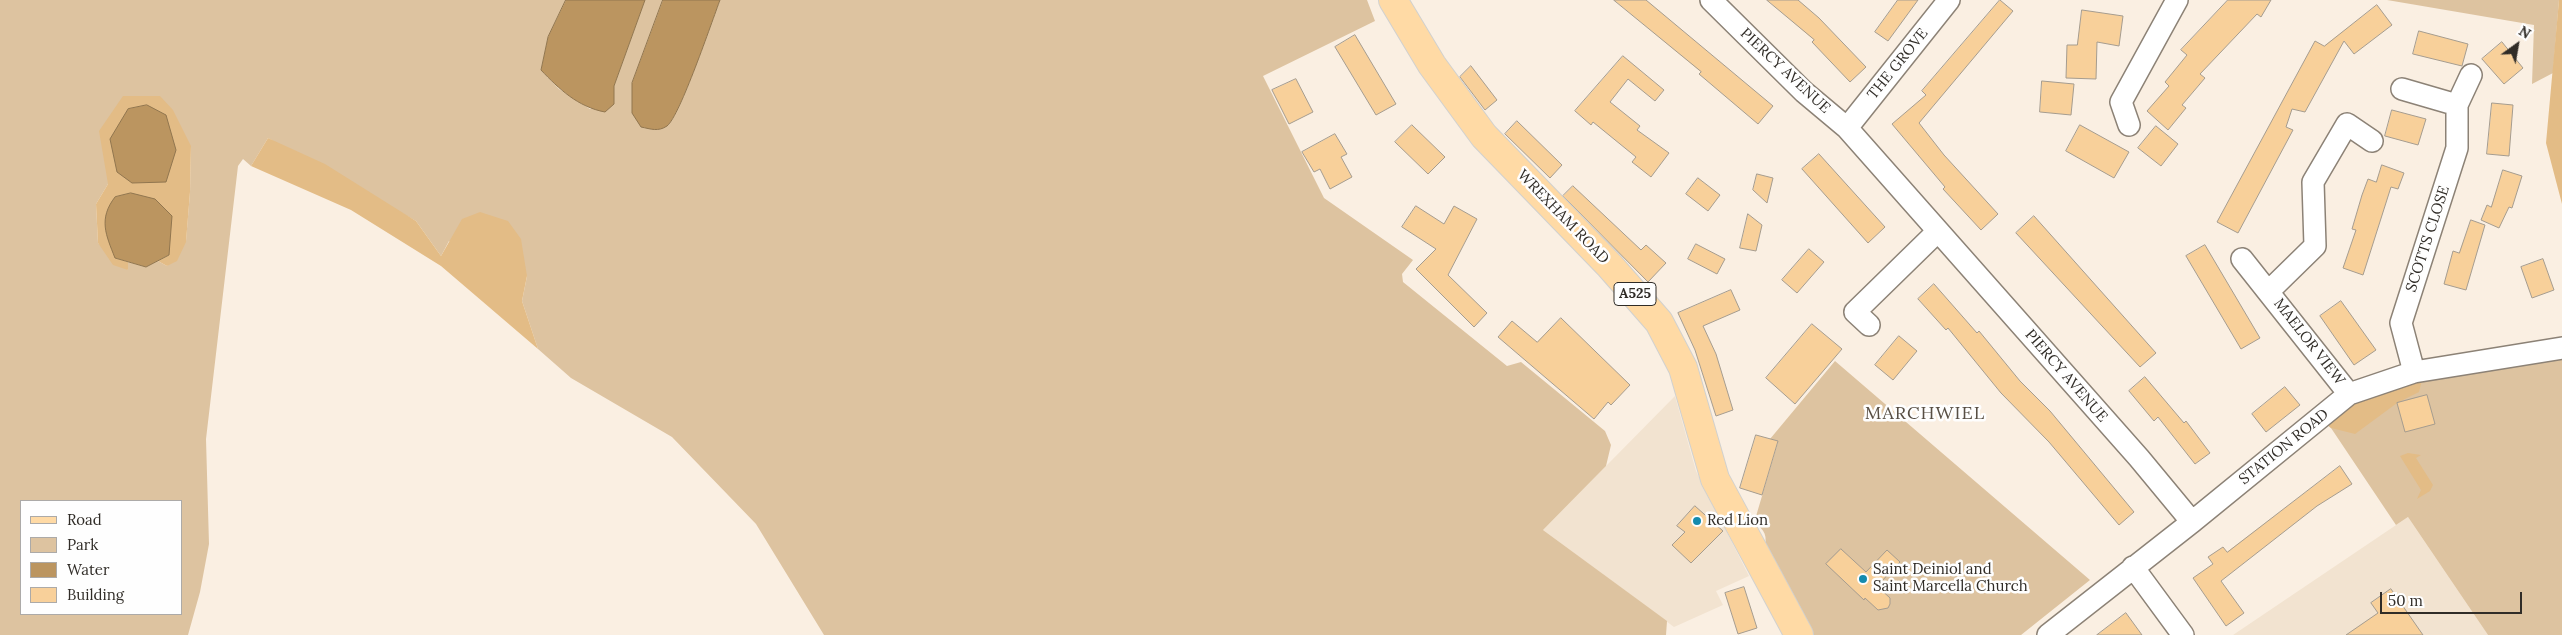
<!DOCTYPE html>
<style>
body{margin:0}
#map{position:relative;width:2562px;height:635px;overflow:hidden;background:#faefe2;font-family:Lora,serif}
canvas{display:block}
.legend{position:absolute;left:20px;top:500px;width:162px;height:115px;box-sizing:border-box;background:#fefefe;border:1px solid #acaaa8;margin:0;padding:6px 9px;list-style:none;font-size:15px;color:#302c27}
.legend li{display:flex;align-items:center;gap:10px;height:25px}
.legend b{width:25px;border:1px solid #acaaa8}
.north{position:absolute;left:2492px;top:20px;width:50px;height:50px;-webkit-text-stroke:4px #fefefe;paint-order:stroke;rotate:32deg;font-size:14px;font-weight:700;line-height:20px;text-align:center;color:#302c27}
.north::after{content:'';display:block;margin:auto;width:18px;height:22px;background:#302c27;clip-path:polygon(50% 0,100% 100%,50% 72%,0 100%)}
.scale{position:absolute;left:2380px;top:592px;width:142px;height:22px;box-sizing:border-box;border:2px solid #302c27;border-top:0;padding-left:6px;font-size:15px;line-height:18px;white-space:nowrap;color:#302c27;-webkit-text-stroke:4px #fefefe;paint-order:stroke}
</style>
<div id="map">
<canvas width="2562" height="635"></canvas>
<ul class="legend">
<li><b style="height:6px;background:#ffdaa5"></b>Road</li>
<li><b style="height:14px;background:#ddc3a0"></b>Park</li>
<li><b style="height:14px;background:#bb9560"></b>Water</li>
<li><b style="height:14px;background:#f8d09a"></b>Building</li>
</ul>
<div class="north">N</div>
<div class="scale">50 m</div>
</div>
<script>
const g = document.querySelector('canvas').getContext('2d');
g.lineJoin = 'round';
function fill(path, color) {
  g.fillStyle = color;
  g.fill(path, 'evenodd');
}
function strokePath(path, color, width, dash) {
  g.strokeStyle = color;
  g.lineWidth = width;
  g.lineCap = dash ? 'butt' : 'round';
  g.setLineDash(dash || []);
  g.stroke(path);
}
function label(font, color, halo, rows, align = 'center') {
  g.font = font + ' Lora,serif';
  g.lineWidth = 5;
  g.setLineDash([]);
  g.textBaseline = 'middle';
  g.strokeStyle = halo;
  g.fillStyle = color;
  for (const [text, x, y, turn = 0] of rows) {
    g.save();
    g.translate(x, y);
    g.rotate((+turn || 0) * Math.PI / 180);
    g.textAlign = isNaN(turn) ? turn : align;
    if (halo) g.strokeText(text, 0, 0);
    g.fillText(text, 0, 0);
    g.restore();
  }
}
const built = new Path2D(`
 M1675 396 1696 471 1749 576 1716 591 1723 605 1674 627 1543 530Z
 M2408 517 2488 635H2233Z`);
const green = new Path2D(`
 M0 0H566L548 37 541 70 559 89 590 109 614 104V86L645 0H663L632 83V113L668 125 681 101 720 0H1367L1375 21 1263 76 1324 198 1413 260 1402 274 1403 282 1507 366 1521 362 1605 431 1611 445 1606 466 1543 530 1667 621 1666 635H824L756 524 672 437 571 378 538 349 522 301 527 276 449 241 441 256 416 221 268 138 251 166 243 159 238 166 206 439 209 544 200 592 188 635H0ZM191 146 190 192 186 241 167 266 158 261 146 267 128 262V270L98 243 96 204 108 184ZM21 501H181V614H21Z
 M2387 0H2559L2553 73 2532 84 2534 25Z
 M2562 351V635H2488L2408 517 2396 525 2331 428 2323 421 2381 389Z
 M1835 361 2090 580 2021 635H1809L1764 549C1768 537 1765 529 1754 523L1778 442 1770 439Z`);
const forest = new Path2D(`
 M2559 0H2562V204L2546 143Z
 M123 96H160L173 110 191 146 190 192 186 242 177 261 167 266 158 261 169 255 115 258 128 262V270L113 265 98 243 96 204 108 184 99 131Z
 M268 138 325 164 416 221 441 256 462 219 480 212 508 221 521 239 527 276 522 301 538 349 441 266 351 210 251 166Z
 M2422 380 2419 392 2397 403 2355 434 2331 428 2323 421 2342 407Z
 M2408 453 2421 455 2416 458 2433 485 2430 491 2417 499 2421 490 2400 456Z`);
const water = new Path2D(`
 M566 0H645L614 86V104L605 112C578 107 559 89 541 70L548 37Z
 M663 0H720C712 21 680 116 667 126 658 132 651 129 641 127L632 113V83Z
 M147 105 166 115 176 150 166 182 132 183 117 172 110 139 128 109Z
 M131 193 155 199 172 216 169 255 146 267 115 258C106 235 98 219 115 197Z`);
const building = new Path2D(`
 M1614 0H1646L1773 106 1758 124 1699 74 1701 72Z
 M1767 0H1798L1819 18 1866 67 1850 82 1812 42 1814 40Z
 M1898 0H1918L1888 41 1875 32Z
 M2000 0 2013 11 1919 123 1944 155 1998 214 1981 230 1943 189 1945 187 1892 124 1926 95 1922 91Z
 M2228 0H2271L2261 17 2257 14 2200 74 2205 78 2182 105 2186 108 2168 130 2147 111 2169 86 2165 82 2187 55 2181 50Z
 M2377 5 2392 25 2354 54 2344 41 2305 112 2292 109 2286 127 2293 130 2238 233 2217 222 2315 41 2324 46Z
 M2082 10 2123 16 2119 46 2097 42 2096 79 2066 78 2067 45H2077Z
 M2419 31 2468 44 2462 66 2413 54Z
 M1355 35 1396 104 1376 115 1335 47Z
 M2502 42 2523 68 2504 84 2482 59Z
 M1623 56 1664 90 1655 101 1628 79 1610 102 1640 126 1637 130 1669 153 1651 177 1632 162 1636 157 1593 122 1591 125 1575 111Z
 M1471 66 1497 100 1485 110 1460 77Z
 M1296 79 1313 112 1289 124 1272 90Z
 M2042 81 2074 84 2071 115 2040 112Z
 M2492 103 2513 105 2509 156 2487 154Z
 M2392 110 2426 119 2418 145 2385 136Z
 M1517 121 1562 165 1550 178 1505 134Z
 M1412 125 1445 157 1428 174 1395 142Z
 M2080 125 2129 152 2114 178 2066 151Z
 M2156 126 2178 144 2161 166 2138 148Z
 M1335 134 1347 154 1341 157 1352 177 1330 189 1320 169 1314 172 1302 152Z
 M1819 154 1885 227 1868 243 1802 169Z
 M2382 165 2404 173 2398 189 2391 187 2363 275 2343 268 2356 230 2352 229 2362 195 2368 179 2376 182Z
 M2503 170 2522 176 2512 208 2509 207 2499 228 2481 220 2487 205 2491 207Z
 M1757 174 1773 178 1767 203 1753 190Z
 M1698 178 1720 195 1708 211 1686 194Z
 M1573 186 1641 250 1646 245 1666 263 1648 282 1563 196Z
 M1416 206 1444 224 1454 206 1477 219 1448 275 1487 313 1474 327 1416 269 1436 249 1402 227Z
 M1748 214 1762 225 1756 251 1740 248Z
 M2034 216 2156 353 2140 367 2016 233Z
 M2471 220 2485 225 2466 290 2444 284 2453 251 2459 253Z
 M1696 244 1725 259 1717 274 1688 259Z
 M2205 245 2260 338 2241 349 2186 256Z
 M1809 249 1824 262 1797 293 1782 280Z
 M2543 259 2554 290 2532 298 2521 267Z
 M1934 284 1977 333 1979 331 2020 381 2050 411 2134 512 2119 525 2049 442 2001 393 1948 328 1946 330 1918 299Z
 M1731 290 1740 310 1703 326 1716 354 1733 410 1716 416 1695 350 1678 313Z
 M2341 301 2376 350 2354 365 2320 316Z
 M1561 318 1630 385 1611 405 1608 402 1594 419 1498 337 1512 321 1537 342Z
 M1812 324 1842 349 1795 404 1766 378Z
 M1899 336 1917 351 1893 380 1875 365Z
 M2145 377 2184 423 2186 421 2210 453 2195 464 2158 417 2154 421 2129 391Z
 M2285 387 2300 405 2266 432 2252 414Z
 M2427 395 2435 424 2405 432 2397 403Z
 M1756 435 1778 441 1762 495 1740 488Z
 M2340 466 2352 484 2317 506 2221 581 2244 613 2226 626 2193 578 2213 564 2208 557 2223 547 2227 552Z
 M1695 506 1723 531 1691 563 1672 545 1685 532 1677 526Z
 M1841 549 1866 572 1887 550 1900 562 1877 586 1890 598V604L1888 608 1878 610 1865 598 1864 600 1826 564Z
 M1744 587 1757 628 1738 634 1725 593Z
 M2391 589 2423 635H2346L2378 613 2371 603Z
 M2126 613 2142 635H2097Z`);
const street = new Path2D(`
 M1711 0 1804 92 1847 128 2139 458 2192 522
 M2402 89 2457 105V148L2401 323 2414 372
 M2457 105 2471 75
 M2129 125 2121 102 2177 0
 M1847 128 1949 0
 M2242 259 2349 394
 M2269 291 2315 246 2313 182 2347 124 2372 141
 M1869 325 1855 312 1938 231
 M2133 567 2183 635
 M2048 635 2192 522 2349 394 2414 372 2562 348`);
const primary = new Path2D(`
 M1393 0 1432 65 1484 136 1610 266 1659 322 1683 368 1715 479 1799 635`);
const markers = [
 [1697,521,5,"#158bae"],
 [1863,579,5,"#158bae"]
];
const shields = [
 [1635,294,42]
];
const shieldNames = [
 ["A525",1635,294]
];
const streetNames = [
 ["THE GROVE",1898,64,-51],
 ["PIERCY AVENUE",1785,71,43],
 ["WREXHAM ROAD",1563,217,46],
 ["SCOTTS CLOSE",2428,239,-72],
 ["MAELOR VIEW",2309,342,52],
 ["PIERCY AVENUE",2066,376,49],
 ["STATION ROAD",2284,447,-39]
];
const poiNames = [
 ["Red Lion",1707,521],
 ["Saint Deiniol and",1873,570],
 ["Saint Marcella Church",1873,587]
];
const quarterNames = [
 ["MARCHWIEL",1925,414]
];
fill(built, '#f2e3d0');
fill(green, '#ddc3a0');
fill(forest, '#e3bc86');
fill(water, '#bb9560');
strokePath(water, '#91764f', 1);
fill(building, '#f8d09a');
strokePath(building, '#a59c8f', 1);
strokePath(street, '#8c8276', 24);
strokePath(primary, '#d1d1cf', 30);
strokePath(street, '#fff', 21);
strokePath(primary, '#ffdaa5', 28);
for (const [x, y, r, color] of markers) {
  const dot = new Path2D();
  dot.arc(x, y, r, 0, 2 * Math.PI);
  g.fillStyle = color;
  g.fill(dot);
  strokePath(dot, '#fefefe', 2);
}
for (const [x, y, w] of shields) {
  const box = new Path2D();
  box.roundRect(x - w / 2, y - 11.5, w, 23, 4);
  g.fillStyle = '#fefefe';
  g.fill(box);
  strokePath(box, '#302c27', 1);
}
label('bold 14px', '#302c27', null, shieldNames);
label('15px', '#302c27', '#fefefe', streetNames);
label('15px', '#302c27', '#fefefe', poiNames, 'left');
g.letterSpacing = '1px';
label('18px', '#574e43', '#fefefe', quarterNames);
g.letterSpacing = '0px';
</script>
